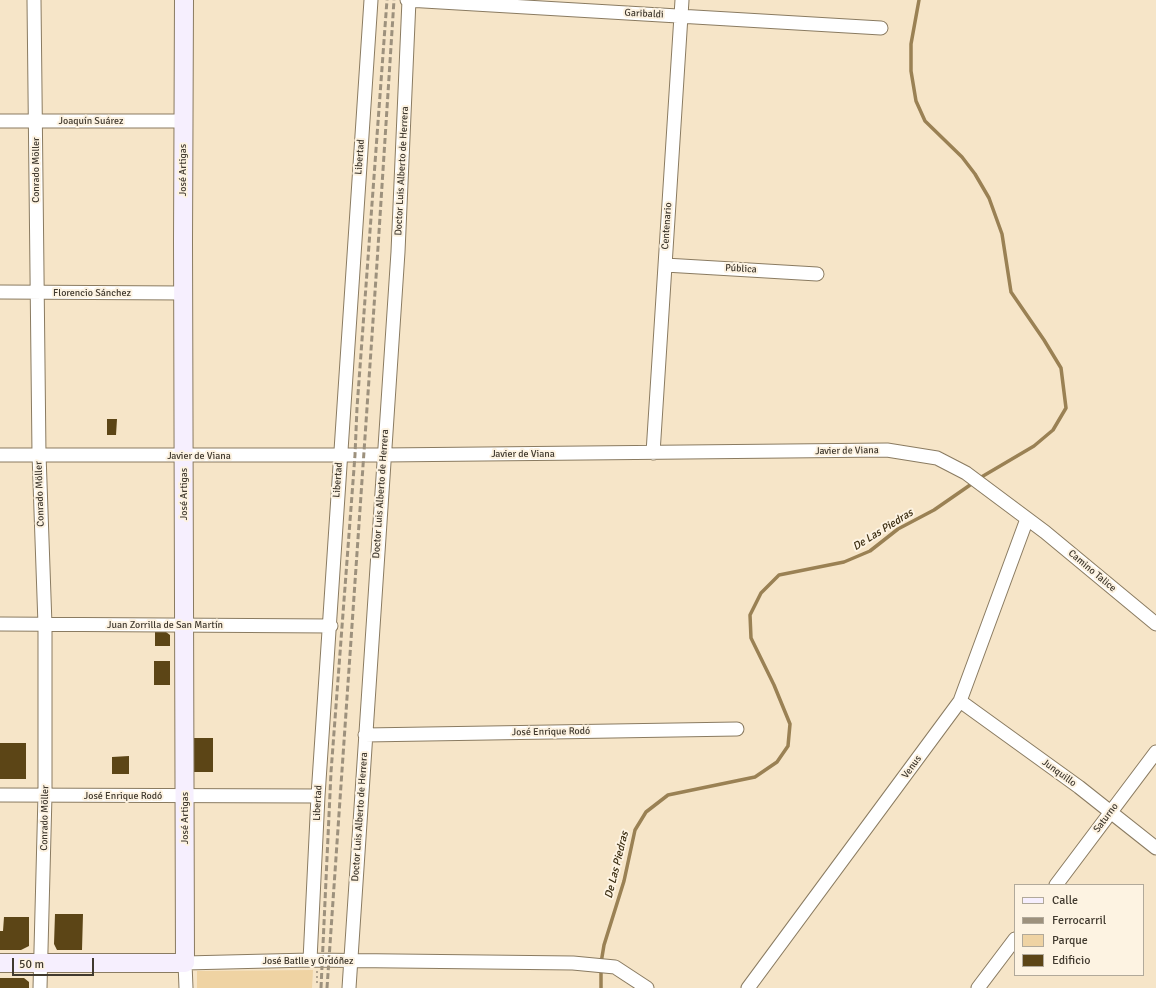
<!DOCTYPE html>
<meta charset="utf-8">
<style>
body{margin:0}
#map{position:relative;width:1156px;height:988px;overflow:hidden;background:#f6e5c8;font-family:Signika,sans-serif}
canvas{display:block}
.legend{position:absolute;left:1014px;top:884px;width:130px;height:92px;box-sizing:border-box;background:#fdf3e2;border:1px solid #b1a99a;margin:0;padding:5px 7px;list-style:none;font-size:12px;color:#40392e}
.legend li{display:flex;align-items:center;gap:8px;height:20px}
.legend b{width:20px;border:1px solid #b1a99a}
.scale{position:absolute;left:12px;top:958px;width:82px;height:18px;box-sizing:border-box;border:2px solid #40392e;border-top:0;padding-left:5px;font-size:12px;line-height:14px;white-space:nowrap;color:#40392e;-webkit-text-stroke:3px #fdf3e2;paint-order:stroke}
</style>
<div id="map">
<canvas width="1156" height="988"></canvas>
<ul class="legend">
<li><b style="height:5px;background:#f6effe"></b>Calle</li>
<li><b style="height:5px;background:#9d917d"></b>Ferrocarril</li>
<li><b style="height:11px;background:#efd3a3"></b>Parque</li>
<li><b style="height:11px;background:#5c4516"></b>Edificio</li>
</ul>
<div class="scale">50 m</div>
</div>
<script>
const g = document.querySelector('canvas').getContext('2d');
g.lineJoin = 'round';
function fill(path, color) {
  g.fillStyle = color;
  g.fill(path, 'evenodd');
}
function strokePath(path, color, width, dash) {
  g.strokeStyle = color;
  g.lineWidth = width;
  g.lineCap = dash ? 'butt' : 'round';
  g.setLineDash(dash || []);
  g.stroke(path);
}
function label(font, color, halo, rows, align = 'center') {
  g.font = font + ' Signika,sans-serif';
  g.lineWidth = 4;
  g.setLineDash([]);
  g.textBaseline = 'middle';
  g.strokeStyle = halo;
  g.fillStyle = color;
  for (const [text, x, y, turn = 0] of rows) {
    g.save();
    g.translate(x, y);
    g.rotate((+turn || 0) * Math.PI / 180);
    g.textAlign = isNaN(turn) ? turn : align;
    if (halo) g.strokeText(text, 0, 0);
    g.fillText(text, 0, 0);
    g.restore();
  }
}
const green = new Path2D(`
 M313 970 312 988H197V971Z`);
const stream = new Path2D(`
 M919 0 911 44V71L916 101 925 121 962 157 975 174 989 198 1002 234 1011 292 1044 340 1061 368 1066 408 1053 430 1034 446 978 479
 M601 963 604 945 624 881 635 830 646 812 668 795 755 777 777 762 788 746 790 724 774 685 751 638 750 615 761 593 779 575 844 562 870 551 898 529 934 510 973 483
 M601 969V988`);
const building = new Path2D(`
 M107 419H117L116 435H107Z
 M155 632H166L170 635V646H155Z
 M154 661H170V685H154Z
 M194 738H213V772H194Z
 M0 743H26V779H0Z
 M129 756V774H112V757Z
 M55 914H83L82 950H57L54 944Z
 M4 917H29V946L21 950H0V931H3Z
 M0 978H24L29 982V988H0Z`);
const path = new Path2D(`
 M317 971V983`);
const street = new Path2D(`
 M34 0 39 454 45 625V795L40 988
 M407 0 881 28
 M0 121H183
 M665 265 817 274
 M0 292 183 293
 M653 453 682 0
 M0 455H383L887 450 937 458 966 473 1045 532 1156 624
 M0 624 331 626
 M960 701 1079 787 1156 848
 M365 735 737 729
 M0 795 318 796
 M1056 885 1156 752
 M310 960 318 796 371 0
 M186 988 185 963 310 960 573 963 615 967 647 988
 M349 988 398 252 409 0
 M748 988 960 701 1027 519
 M978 988 1015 939`);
const secondary = new Path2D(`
 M0 963H185L183 241 184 0`);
const rail = new Path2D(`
 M321 988 331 772 355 455 357 408 387 0
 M327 988 377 263 394 0`);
const streetNames = [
 ["Garibaldi",644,14,3],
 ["Joaquín Suárez",91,121],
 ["Libertad",360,157,-86],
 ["Conrado Möller",36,170,-90],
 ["José Artigas",183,170,-90],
 ["Doctor Luis Alberto de Herrera",402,171,-87],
 ["Centenario",667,226,-86],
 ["Pública",741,269,3],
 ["Florencio Sánchez",92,293],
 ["Javier de Viana",847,451,-1],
 ["Javier de Viana",523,454],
 ["Javier de Viana",199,456],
 ["Libertad",338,480,-86],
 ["Conrado Möller",40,494,-92],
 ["José Artigas",184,494,-90],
 ["Doctor Luis Alberto de Herrera",381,494,-86],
 ["Camino Talice",1092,571,40],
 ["Juan Zorrilla de San Martín",165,625],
 ["José Enrique Rodó",551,732,-1],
 ["Venus",912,767,-54],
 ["Junquillo",1059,773,36],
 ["José Enrique Rodó",123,796],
 ["Libertad",318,803,-87],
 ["Doctor Luis Alberto de Herrera",360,817,-86],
 ["Conrado Möller",45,818,-89],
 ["José Artigas",185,818,-90],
 ["Saturno",1106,818,-53],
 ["José Batlle y Ordóñez",308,961]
];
const waterNames = [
 ["De Las Piedras",883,530,-32],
 ["De Las Piedras",617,865,-76]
];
fill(green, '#efd3a3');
strokePath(stream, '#9a8154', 3.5);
fill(building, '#5c4516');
strokePath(street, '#8a7b61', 15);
strokePath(secondary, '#8a7b61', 20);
strokePath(path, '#b3a58f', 2, [2, 3]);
strokePath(street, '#fff', 13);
strokePath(secondary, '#f6effe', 18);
strokePath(rail, '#9d917d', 3, [6, 3]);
label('10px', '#40392e', '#fdf3e2', streetNames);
label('italic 11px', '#392b0f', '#fdf3e2', waterNames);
</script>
